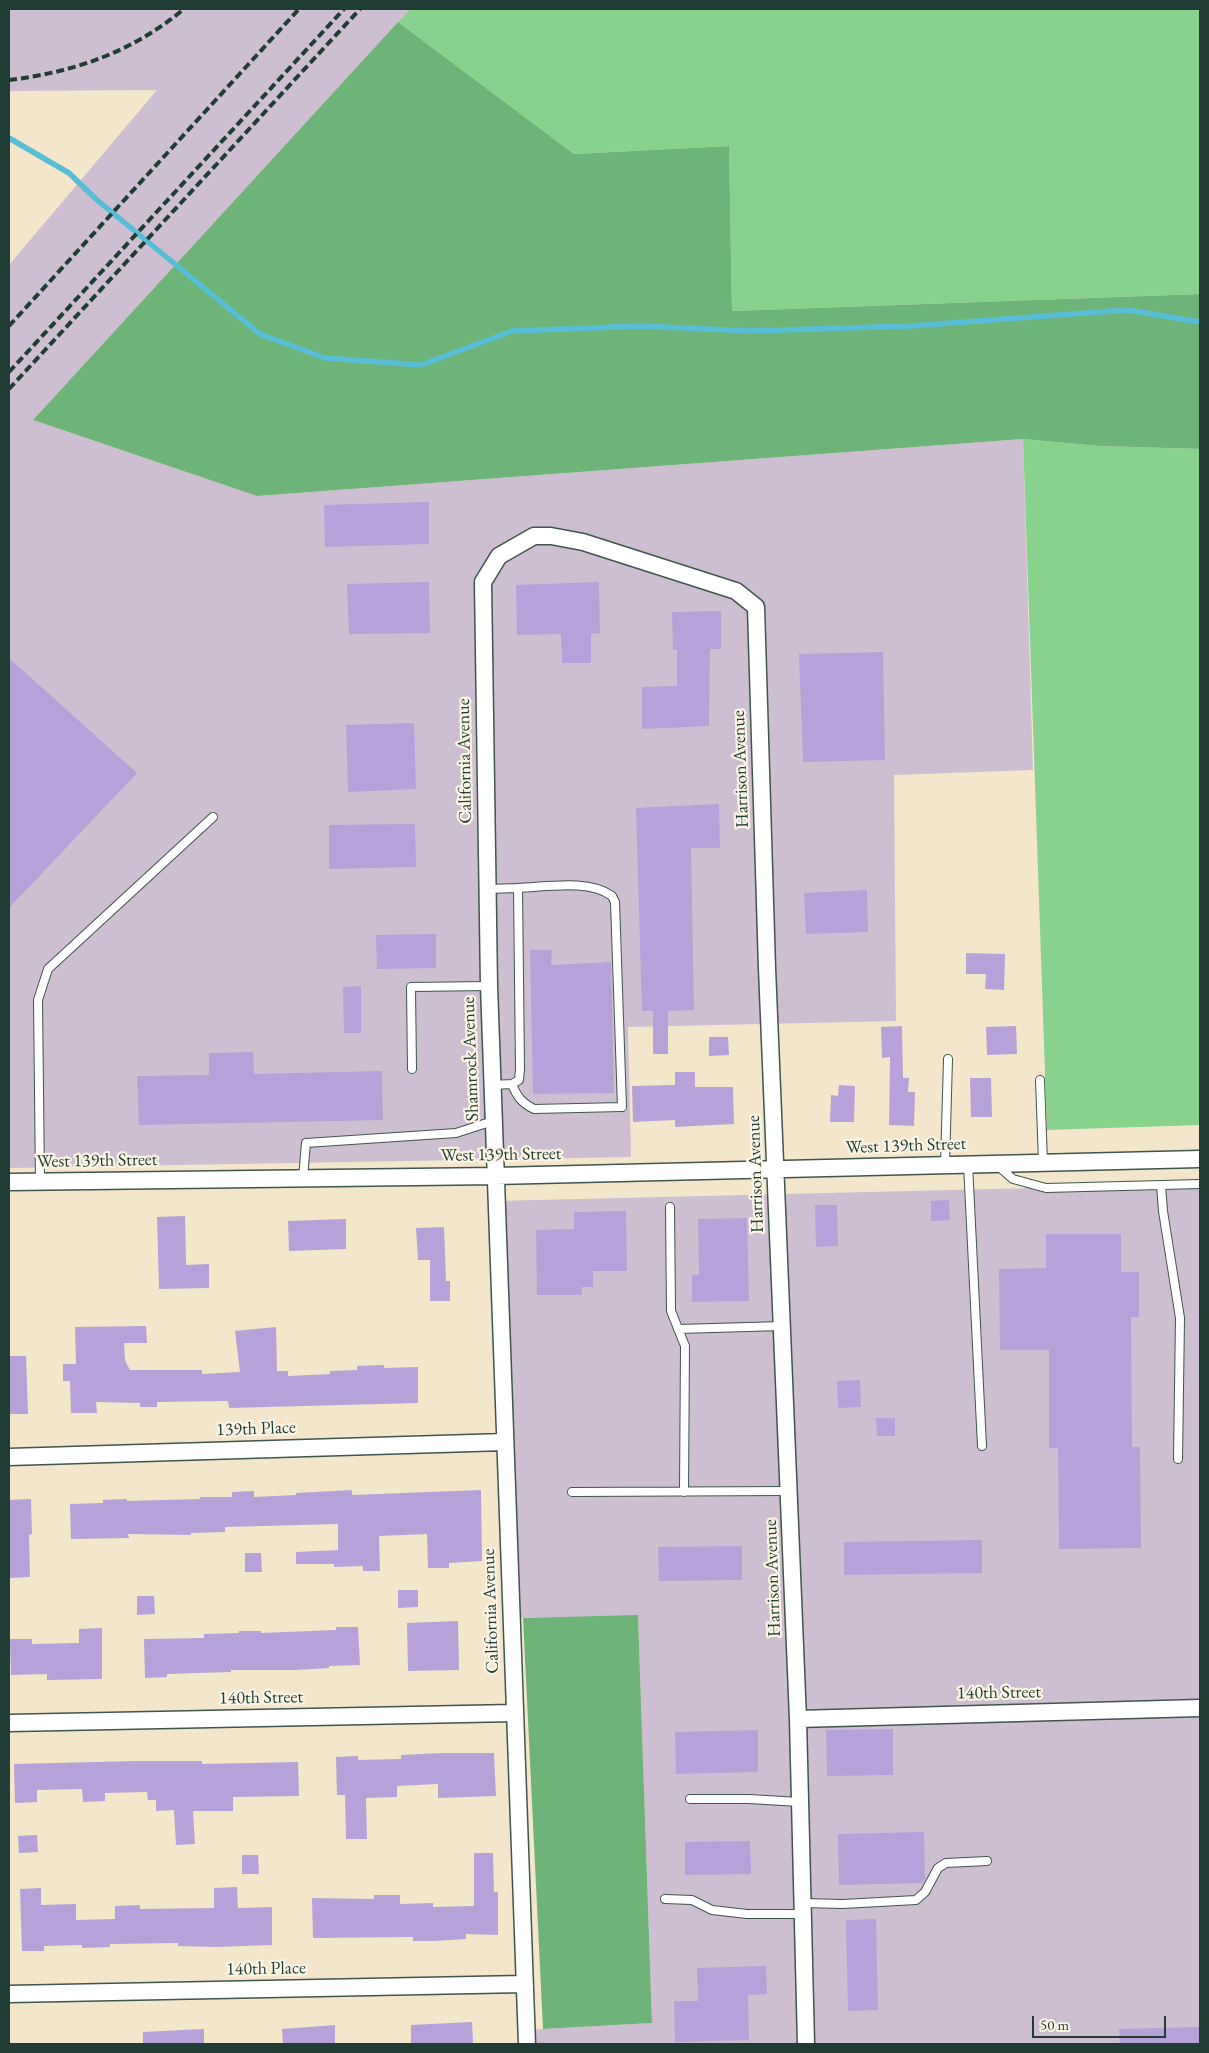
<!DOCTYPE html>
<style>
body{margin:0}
#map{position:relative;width:1209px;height:2053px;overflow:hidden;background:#f3e6ca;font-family:"EB Garamond",serif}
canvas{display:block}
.frame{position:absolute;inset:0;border:10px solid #1f3d34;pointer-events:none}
.scale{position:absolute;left:1032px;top:2016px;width:134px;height:22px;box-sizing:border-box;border:2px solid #1f3d34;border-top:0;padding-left:6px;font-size:15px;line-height:18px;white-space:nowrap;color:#1f3d34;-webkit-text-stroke:4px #fcf5e5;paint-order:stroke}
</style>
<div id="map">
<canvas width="1209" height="2053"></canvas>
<div class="frame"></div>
<div class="scale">50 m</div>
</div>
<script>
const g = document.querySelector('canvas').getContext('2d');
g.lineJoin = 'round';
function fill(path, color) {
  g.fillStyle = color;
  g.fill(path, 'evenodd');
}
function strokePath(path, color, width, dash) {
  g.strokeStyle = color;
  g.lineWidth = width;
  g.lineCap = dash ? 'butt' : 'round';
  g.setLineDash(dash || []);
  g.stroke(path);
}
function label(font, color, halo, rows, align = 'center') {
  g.font = font + ' "EB Garamond",serif';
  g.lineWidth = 4.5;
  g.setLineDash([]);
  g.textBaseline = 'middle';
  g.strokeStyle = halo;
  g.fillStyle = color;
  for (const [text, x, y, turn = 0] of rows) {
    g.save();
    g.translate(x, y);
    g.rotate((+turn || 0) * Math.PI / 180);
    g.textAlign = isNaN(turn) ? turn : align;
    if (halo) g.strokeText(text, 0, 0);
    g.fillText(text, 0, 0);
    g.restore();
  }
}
const industrial = new Path2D(`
 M9 9H410L33 420 257 496 1023 439 1033 770 894 775 896 1021 628 1027 631 1157 9 1168V265L157 90 9 91Z
 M1200 1184V2044H527L526 2030 652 2023 638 1616 511 1618 496 1201Z`);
const green = new Path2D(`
 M410 9H1200V294L732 311 729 146 574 154 398 22Z
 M1023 439 1099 446 1200 449V1125L1047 1130Z`);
const forest = new Path2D(`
 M398 22 574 154 729 146 732 311 1200 294V449L1099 446 1023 439 257 496 33 420Z
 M638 1615 652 2023 543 2029 523 1618Z`);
const stream = new Path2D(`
 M9 138 69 173 97 200 260 334 325 358 421 365 512 331 641 326 750 331 910 326 1127 310 1200 322`);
const building = new Path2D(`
 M429 502V544L325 547 324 505Z
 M429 582 430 633 349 634 347 584Z
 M599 582 600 633 591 634V663H562L561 634 517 635 516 585Z
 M721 611V649H710L709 726 642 729V687L677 686V650H673L672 612Z
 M883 652 885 760 803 762 799 654Z
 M9 658 137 773 9 908Z
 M414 723 416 789 348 792 346 725Z
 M719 804 720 848H691L694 1010 668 1011V1054H653V1011H642L636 808Z
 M415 824 416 867 329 869V825Z
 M867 890 868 932 806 934 804 893Z
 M436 934V968L377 969 376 935Z
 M530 950H552L551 965 611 962 614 1093 533 1094Z
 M966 953 1005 954 1004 990 985 989 986 974H966Z
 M361 986V1033H344L343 987Z
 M902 1026 903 1078H909L908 1092H915L914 1126 889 1125 890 1057 882 1058 881 1027Z
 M1016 1026 1017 1054 987 1055 986 1027Z
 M709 1037H728L729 1055 709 1056Z
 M253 1052 254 1074 382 1071 383 1120 139 1125 137 1076 209 1075V1053Z
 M675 1072H695V1087H733L734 1124 675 1127V1120L633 1122 632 1086 675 1085Z
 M970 1078H991L992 1117H971Z
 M839 1085 855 1086 854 1122H830L831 1095 838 1096Z
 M949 1200 950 1220 931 1221V1201Z
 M815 1205H837L838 1246 816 1247Z
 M626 1211 627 1271H593V1287H582V1295H537L536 1230 574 1229V1212Z
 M185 1216 186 1265 209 1264V1288L159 1289 157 1217Z
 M747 1218 749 1301 692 1302V1275H699L698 1219Z
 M346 1219V1249L289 1251 288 1221Z
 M444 1227 446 1281H450V1301H430V1260H418L416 1228Z
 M1046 1234H1121V1272H1139V1317H1131L1132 1447H1140L1141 1548 1059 1549 1058 1448H1049V1350H1000L999 1269 1046 1268Z
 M146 1326 147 1343H124L125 1360 130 1370H202V1374L240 1372 235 1331 276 1327 277 1371H288V1376L330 1374V1371L357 1370V1366L384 1365V1368L418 1367V1403L229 1408 228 1401 157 1402V1407H140V1403L96 1402 97 1413H71L70 1381H63V1364H76L75 1327Z
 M9 1356H26L28 1414H9Z
 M860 1380 861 1407 838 1408 837 1381Z
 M876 1418H895V1436H877Z
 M352 1490V1495L481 1490 482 1561 449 1563V1568H428L427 1534 379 1536 380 1571H363V1566L334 1567V1564H296V1552L338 1550V1524L225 1527V1532L191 1533V1535L128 1534 129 1538 71 1539 70 1504 103 1503V1500L127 1499V1501L200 1499V1497H232V1492L254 1491V1497L296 1495V1493Z
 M31 1499 32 1534 29 1535 30 1577 10 1578 9 1500Z
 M982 1540V1573L844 1575V1542Z
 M742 1546V1580L659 1581 658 1547Z
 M245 1553H261L262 1572H245Z
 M398 1590H418V1607L398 1608Z
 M137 1596H154L155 1614 137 1615Z
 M458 1621 459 1670 408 1671 407 1623Z
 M336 1627H358L360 1665 329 1666V1668L296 1670H231V1672L167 1674V1677L145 1678 144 1639 204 1638V1634L239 1633V1631H261V1633L336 1630Z
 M102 1628V1679L47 1680V1674L11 1675 10 1639H32V1644L79 1643V1629Z
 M893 1729V1775L827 1776 826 1730Z
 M758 1730V1772L676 1774 675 1732Z
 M442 1753H494L496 1796 438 1798V1784L397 1786V1797L366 1798 367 1839H346L345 1795H337L336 1757 358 1756V1760L401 1759V1755Z
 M137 1761H202V1764L298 1762 299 1796 233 1797V1811H193L195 1844 176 1845 174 1810 156 1811V1800H148L147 1792 105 1793V1801L83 1802 82 1789 37 1790V1802L15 1803 14 1764Z
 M924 1832 925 1879 923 1883 839 1885 838 1834Z
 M37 1835 38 1852 19 1853 18 1836Z
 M750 1841 751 1874 685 1875V1842Z
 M474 1853H493L494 1892H498V1935L466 1934V1939L434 1941H413V1937L313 1938 312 1898 374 1899V1895H400V1904L433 1903V1907L474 1906Z
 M242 1855H258L259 1874H242Z
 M237 1887 238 1908 272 1907V1945L215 1947 178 1946V1943L110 1944V1947L82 1948V1945L44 1946V1951H22L20 1889 41 1888V1905L76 1904V1920L115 1919V1906L140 1905V1909L214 1908V1888Z
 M876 1919 878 2010 848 2011 846 1920Z
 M766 1966 767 1994 748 1995 749 2040 675 2042 674 2001H698L697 1968Z
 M472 2022 473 2044H411V2025Z
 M335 2025V2044H283L282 2029Z
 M1200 2027V2044H1120L1119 2029Z
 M204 2029V2044H143V2032Z`);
const lane = new Path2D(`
 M487 889 518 888 520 1069 519 1080 512 1084 492 1085
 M412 1069 411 987 489 986
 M1040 1080 1043 1162
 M512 1084C517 1097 522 1103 534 1109L622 1107 615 902 612 896C589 879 546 887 518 888
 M968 1164 982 1446
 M945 1165 948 1059
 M998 1166 1013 1179 1046 1188 1200 1184
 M303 1178 306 1143 456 1133 493 1121
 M40 1182 38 1000 48 969 213 817
 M1161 1185 1163 1211 1180 1318 1178 1459
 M670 1207 671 1311 685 1346 684 1492
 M678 1329 783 1326
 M572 1492 789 1491
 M690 1799H749L800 1802
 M665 1899 692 1900 712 1910 747 1914H803
 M803 1903 843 1904 916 1900 925 1892 938 1868 946 1863 987 1861`);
const street = new Path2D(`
 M9 1182 495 1176 1200 1159
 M9 1457 505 1442
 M798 1719 1200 1708
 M9 1723 514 1713
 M9 1994 524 1984
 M527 2044 489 986 483 582 499 556 534 536H551L583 542 736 591 756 607 767 968 798 1719 806 2044`);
const rail = new Path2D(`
 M9 80C75 72 132 52 184 9
 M9 326 299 9
 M9 372 344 9
 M9 389 360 9`);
const streetNames = [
 ["California Avenue",465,761,-91],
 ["Harrison Avenue",741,769,-92],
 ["Shamrock Avenue",471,1059,-92],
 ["West 139th Street",906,1146,-2],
 ["West 139th Street",501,1155,-1],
 ["West 139th Street",97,1161,-1],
 ["Harrison Avenue",756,1174,-92],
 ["139th Place",256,1429,-2],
 ["Harrison Avenue",773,1578,-92],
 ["California Avenue",491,1611,-92],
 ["140th Street",999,1693,-1],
 ["140th Street",261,1698,-1],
 ["140th Place",266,1969,-1]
];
fill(industrial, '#cdbed2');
fill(green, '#88d28e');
fill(forest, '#6eb479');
strokePath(stream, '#58bdd6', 5.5);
fill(building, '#b6a2d8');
strokePath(lane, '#3f564a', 10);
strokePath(street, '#3f564a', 19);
strokePath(lane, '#fff', 8);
strokePath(street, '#fff', 16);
strokePath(rail, '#1f3d34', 4, [8, 4]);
label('18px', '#1f3d34', '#fcf5e5', streetNames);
</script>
